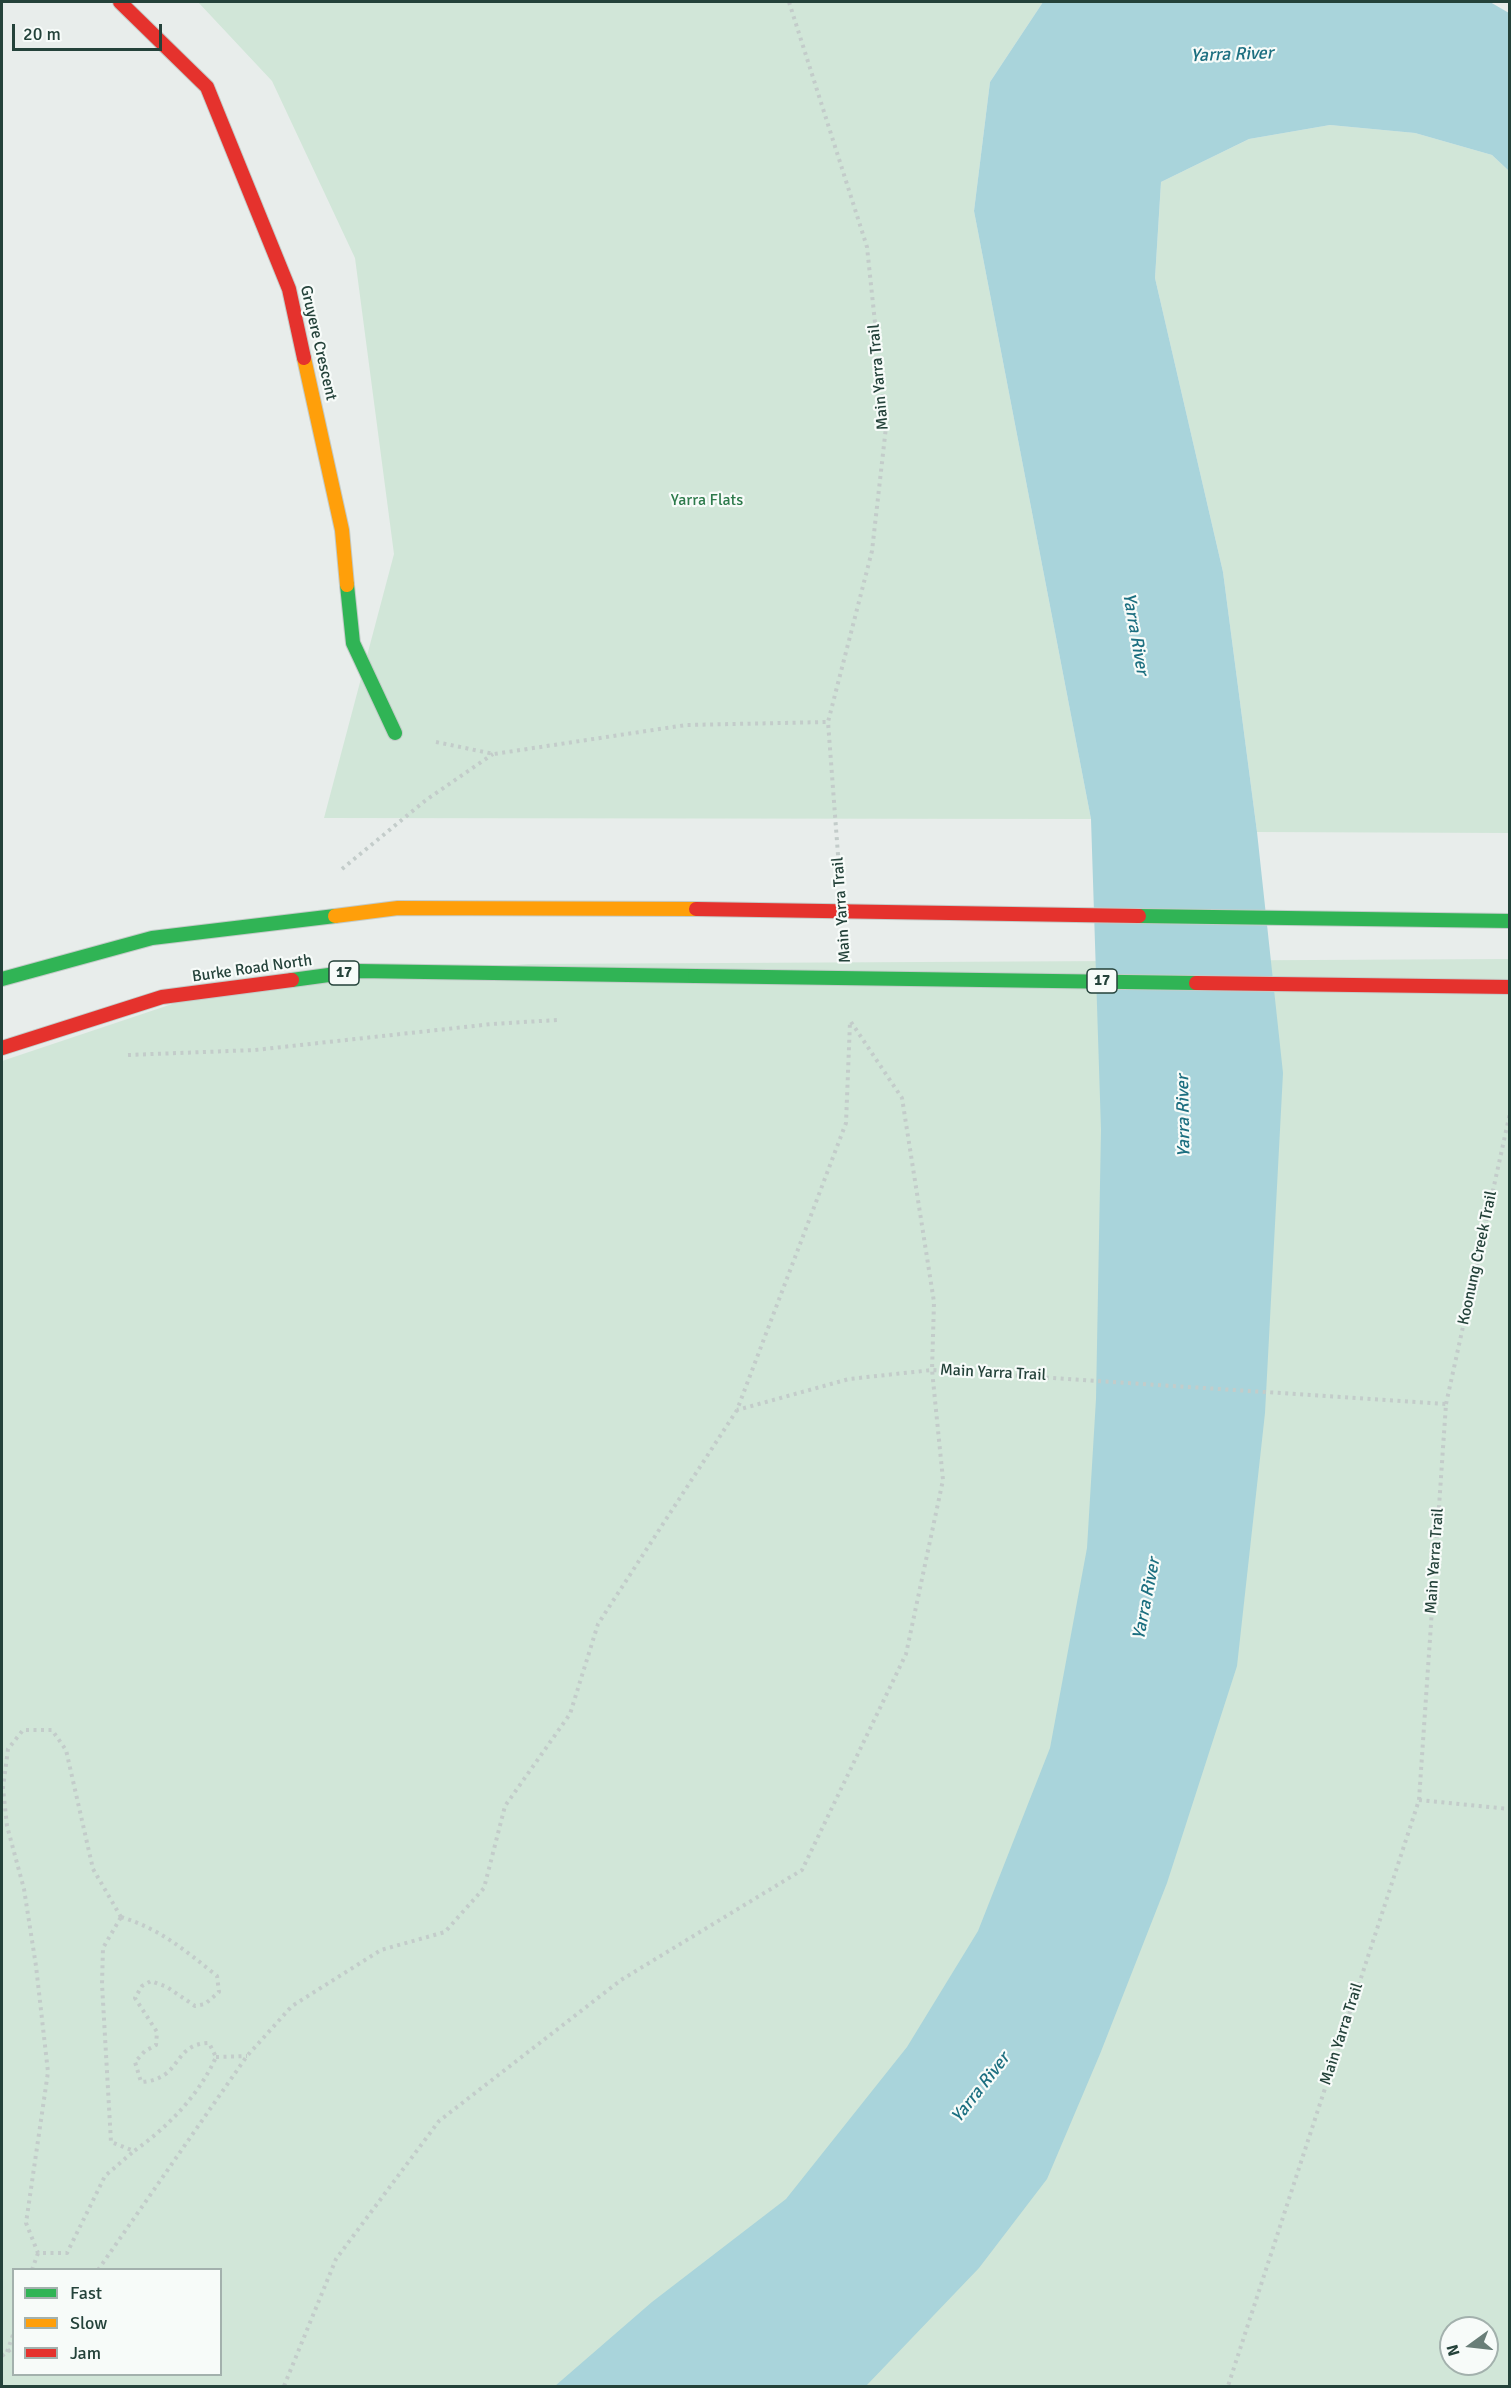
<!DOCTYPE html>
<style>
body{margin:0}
#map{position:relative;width:1511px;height:2388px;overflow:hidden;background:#e8edeb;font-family:Signika,sans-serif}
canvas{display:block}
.frame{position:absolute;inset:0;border:3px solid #24423a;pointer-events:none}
.legend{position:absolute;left:12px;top:2268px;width:210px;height:108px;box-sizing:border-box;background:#f7fbf9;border:2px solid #a3b1ad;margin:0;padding:8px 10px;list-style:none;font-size:18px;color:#24423a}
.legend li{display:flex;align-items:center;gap:12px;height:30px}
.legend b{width:30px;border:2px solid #a3b1ad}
.north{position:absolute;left:1439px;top:2316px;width:60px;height:60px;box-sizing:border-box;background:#f7fbf9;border:2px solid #a3b1ad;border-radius:50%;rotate:255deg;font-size:16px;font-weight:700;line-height:24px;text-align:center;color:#24423a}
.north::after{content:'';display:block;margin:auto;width:21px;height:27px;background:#697e78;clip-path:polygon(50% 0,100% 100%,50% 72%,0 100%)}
.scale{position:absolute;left:12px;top:24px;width:150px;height:27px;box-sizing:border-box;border:3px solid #24423a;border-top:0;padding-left:8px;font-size:18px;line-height:21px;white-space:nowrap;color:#24423a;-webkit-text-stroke:4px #f7fbf9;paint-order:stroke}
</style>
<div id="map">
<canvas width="1511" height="2388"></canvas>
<div class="frame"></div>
<ul class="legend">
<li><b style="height:8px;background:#30b455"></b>Fast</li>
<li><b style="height:8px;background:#ff9f0a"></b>Slow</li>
<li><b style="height:8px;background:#e5322d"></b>Jam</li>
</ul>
<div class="north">N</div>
<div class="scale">20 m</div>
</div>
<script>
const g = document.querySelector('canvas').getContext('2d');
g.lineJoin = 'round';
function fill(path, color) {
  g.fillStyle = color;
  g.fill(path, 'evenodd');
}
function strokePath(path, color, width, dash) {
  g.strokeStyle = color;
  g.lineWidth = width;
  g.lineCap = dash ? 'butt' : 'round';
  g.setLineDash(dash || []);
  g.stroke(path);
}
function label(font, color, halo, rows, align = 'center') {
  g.font = font + ' Signika,sans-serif';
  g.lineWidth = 4.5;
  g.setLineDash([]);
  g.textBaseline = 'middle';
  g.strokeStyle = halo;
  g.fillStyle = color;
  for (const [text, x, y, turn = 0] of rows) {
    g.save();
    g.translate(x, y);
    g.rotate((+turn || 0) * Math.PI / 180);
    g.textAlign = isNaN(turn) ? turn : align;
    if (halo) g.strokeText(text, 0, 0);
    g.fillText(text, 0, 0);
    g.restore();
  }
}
const green = new Path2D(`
 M198 2H1043L990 82 974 211 1091 819 324 818 394 554 355 258 272 81Z
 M1330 125 1415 133 1492 155 1509 171V833L1257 832 1223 572 1155 278 1161 182 1249 139Z
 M1509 959V2386H2V1061L217 989 528 964ZM14 2270H220V2374H14ZM1451 2328H1487V2364H1451Z`);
const water = new Path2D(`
 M1043 2H1490L1509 13V171L1492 155 1415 133 1330 125 1249 139 1161 182 1155 278 1223 572 1257 832 1283 1073 1265 1413 1237 1666 1167 1883 1100 2054 1047 2179 979 2268 866 2386H555L652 2302 786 2199 907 2047 978 1931 1050 1748 1087 1548 1096 1399 1101 1130 1091 819 974 211 990 82Z`);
const path = new Path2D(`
 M789 2 867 247 886 427 872 551 828 722 839 868
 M436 742 494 754 686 725 828 722
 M342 869 426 800 493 754
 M851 1022 902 1098 934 1302 932 1370 1446 1404 1419 1800 1228 2386
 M128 1055 255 1050 492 1024 557 1020
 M1446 1404 1510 1113
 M1419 1800 1510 1809
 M121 1917 93 1869 66 1750 52 1730H23L8 1749 3 1788 7 1826 24 1889 36 1966 48 2072 26 2223 38 2253H67L105 2176 134 2151
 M121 1917C160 1929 185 1950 217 1976L219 1992 205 2004 195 2006 167 1987 151 1981 142 1986 135 1998 157 2032 156 2045 145 2051 135 2062 141 2082C184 2079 171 2044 209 2043L216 2057C199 2095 168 2127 134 2151L111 2142 102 1984 103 1948Z
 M216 2057 247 2056
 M32 2270 38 2253
 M98 2270 247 2056 292 2006 381 1950 445 1932 484 1888 505 1806 570 1714 598 1624 737 1410 846 1123 850 1022
 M7 2352 14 2332
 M2 2356 14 2347
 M284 2386 336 2259 439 2121 621 1980 802 1870 906 1654 943 1480 932 1370 849 1379 737 1410`);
const fast = new Path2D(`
 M347 585 353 643 395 733
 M2 979 152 938 335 916
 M292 980 358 971 695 976`);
const slow = new Path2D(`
 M304 358 342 530 347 585
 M335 916 398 908 696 909`);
const jam = new Path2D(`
 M120 2 207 87 289 289 304 358
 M2 1048 162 997 292 980`);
const fastBridge = new Path2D(`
 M1139 916 1510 921
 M695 976 1196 983`);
const jamBridge = new Path2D(`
 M696 909 1139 916
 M1196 983 1510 987`);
const shields = [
 [344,973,30],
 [1102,981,30]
];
const shieldNames = [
 ["17",344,973],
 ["17",1102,981]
];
const streetNames = [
 ["Gruyere Crescent",318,343,77],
 ["Main Yarra Trail",879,377,-95],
 ["Main Yarra Trail",842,910,-94],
 ["Burke Road North",252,969,-8],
 ["Koonung Creek Trail",1478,1258,-78],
 ["Main Yarra Trail",993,1373,3],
 ["Main Yarra Trail",1435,1561,-86],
 ["Main Yarra Trail",1342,2034,-72]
];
const parkNames = [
 ["Yarra Flats",707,501]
];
const waterNames = [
 ["Yarra River",1232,55,-2],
 ["Yarra River",1135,634,80],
 ["Yarra River",1184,1116,-91],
 ["Yarra River",1147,1599,-79],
 ["Yarra River",981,2088,-52]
];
fill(green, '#d1e6d8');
fill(water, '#a9d4db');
strokePath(fast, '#c3cbc8', 16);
strokePath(slow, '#c3cbc8', 16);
strokePath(jam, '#c3cbc8', 16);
strokePath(path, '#c3ccca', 4, [3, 4.5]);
strokePath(fast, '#30b455', 14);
strokePath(slow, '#ff9f0a', 14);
strokePath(jam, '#e5322d', 14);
strokePath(fastBridge, '#c3ccc9', 16, []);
strokePath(jamBridge, '#c3ccc9', 16, []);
strokePath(fastBridge, '#30b455', 14);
strokePath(jamBridge, '#e5322d', 14);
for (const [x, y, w] of shields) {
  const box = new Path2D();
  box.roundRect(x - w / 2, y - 12, w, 24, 4.5);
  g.fillStyle = '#f7fbf9';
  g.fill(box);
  strokePath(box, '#24423a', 1.5);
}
label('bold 15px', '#24423a', null, shieldNames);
label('16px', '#24423a', '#f7fbf9', streetNames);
label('16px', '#2d7a4b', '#f7fbf9', parkNames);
label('italic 18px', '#1c6f80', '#f7fbf9', waterNames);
</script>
